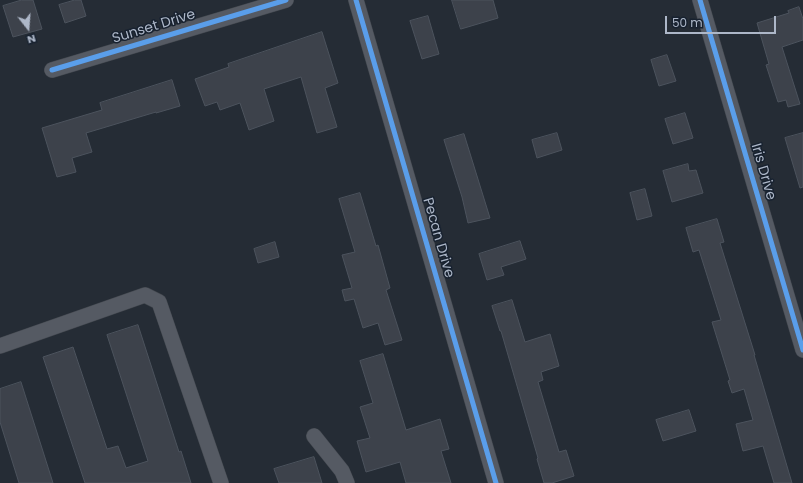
<!DOCTYPE html>
<style>
body{margin:0}
#map{position:relative;width:803px;height:483px;overflow:hidden;background:#252c35;font-family:Poppins,sans-serif}
canvas{display:block}
.north{position:absolute;left:8px;top:8px;width:40px;height:40px;-webkit-text-stroke:3px #182230;paint-order:stroke;rotate:163deg;font-size:11px;font-weight:700;line-height:16px;text-align:center;color:#adb7c8}
.north::after{content:'';display:block;margin:auto;width:14px;height:18px;background:#adb7c8;clip-path:polygon(50% 0,100% 100%,50% 72%,0 100%)}
.scale{position:absolute;left:665px;top:16px;width:111px;height:18px;box-sizing:border-box;border:2px solid #adb7c8;border-top:0;padding-left:5px;font-size:12px;line-height:14px;white-space:nowrap;color:#adb7c8;-webkit-text-stroke:3px #182230;paint-order:stroke}
</style>
<div id="map">
<canvas width="803" height="483"></canvas>
<div class="north">N</div>
<div class="scale">50 m</div>
</div>
<script>
const g = document.querySelector('canvas').getContext('2d');
g.lineJoin = 'round';
function fill(path, color) {
  g.fillStyle = color;
  g.fill(path, 'evenodd');
}
function strokePath(path, color, width, dash) {
  g.strokeStyle = color;
  g.lineWidth = width;
  g.lineCap = dash ? 'butt' : 'round';
  g.setLineDash(dash || []);
  g.stroke(path);
}
function label(font, color, halo, rows, align = 'center') {
  g.font = font + ' Poppins,sans-serif';
  g.lineWidth = 3;
  g.setLineDash([]);
  g.textBaseline = 'middle';
  g.strokeStyle = halo;
  g.fillStyle = color;
  for (const [text, x, y, turn = 0] of rows) {
    g.save();
    g.translate(x, y);
    g.rotate((+turn || 0) * Math.PI / 180);
    g.textAlign = isNaN(turn) ? turn : align;
    if (halo) g.strokeText(text, 0, 0);
    g.fillText(text, 0, 0);
    g.restore();
  }
}
const building = new Path2D(`
 M22 0H33L42 29 13 37 3 6Z
 M75 0H81L86 16 65 23 59 5Z
 M452 0H493L498 18 461 29Z
 M799 7 803 19V40L782 47 800 104 788 107 786 100 778 102 766 65 769 64 757 23 789 13 788 11Z
 M428 16 439 54 422 59 410 21Z
 M322 32 338 83 325 88 337 127 317 133 301 77 264 89 274 121 249 130 240 103 220 110 217 102 205 106 195 79 229 67 228 64Z
 M667 55 676 81 659 86 651 60Z
 M172 80 180 106 156 113V112L86 133 92 152 72 158 76 172 57 177 42 128 102 110 100 103Z
 M685 113 693 138 673 144 665 119Z
 M557 133 562 150 537 158 532 140Z
 M803 133V187L800 188 785 138Z
 M464 134 490 218 468 223 462 197 444 140Z
 M688 164 689 171 696 170 703 193 672 202 663 171Z
 M645 189 652 216 637 220 630 193Z
 M360 193 376 246 378 245 390 288 386 290 402 340 385 345 378 323 363 328 354 299 345 301 342 290 352 288 342 255 355 252 339 199Z
 M717 219 724 242 720 243 755 355H754L792 483H774L763 446 743 451 736 424 753 420 744 389 732 393 728 381 730 380 712 322 721 320 699 250 693 252 686 228Z
 M520 241 526 259 501 267 504 275 487 280 479 254Z
 M275 242 279 257 258 263 254 249Z
 M512 300 525 342 550 334 559 366 541 372 543 380 538 382 559 452 566 450 574 476 552 483H544L537 459 538 458 501 331H500L492 306Z
 M138 325 179 452 181 451 191 483H85L43 357 73 347 107 449 118 446 126 468 148 461 107 335Z
 M383 354 406 430 440 419 449 449 441 451 451 483H406L400 462 366 472 357 441 370 438 360 407 373 403 360 361Z
 M21 382 53 483H19L0 422V389Z
 M689 410 696 431 663 441 656 420Z
 M314 457 322 483H279L274 469Z`);
const minor = new Path2D(`
 M356 0 496 483
 M700 0 803 350
 M52 70 286 0
 M0 346 145 295 159 302 221 483
 M314 436 342 471 347 483`);
const cycleway = new Path2D(`
 M356 0 496 483
 M700 0 803 350
 M52 70 286 0`);
const streetNames = [
 ["Sunset Drive",154,27,-17],
 ["Iris Drive",763,172,74],
 ["Pecan Drive",438,238,74]
];
fill(building, '#3d424b');
strokePath(building, '#4c535d', 1);
strokePath(minor, '#43484f', 16);
strokePath(minor, '#555a63', 15);
strokePath(cycleway, '#5a9eea', 5);
label('14px', '#adb7c8', '#182230', streetNames);
</script>
